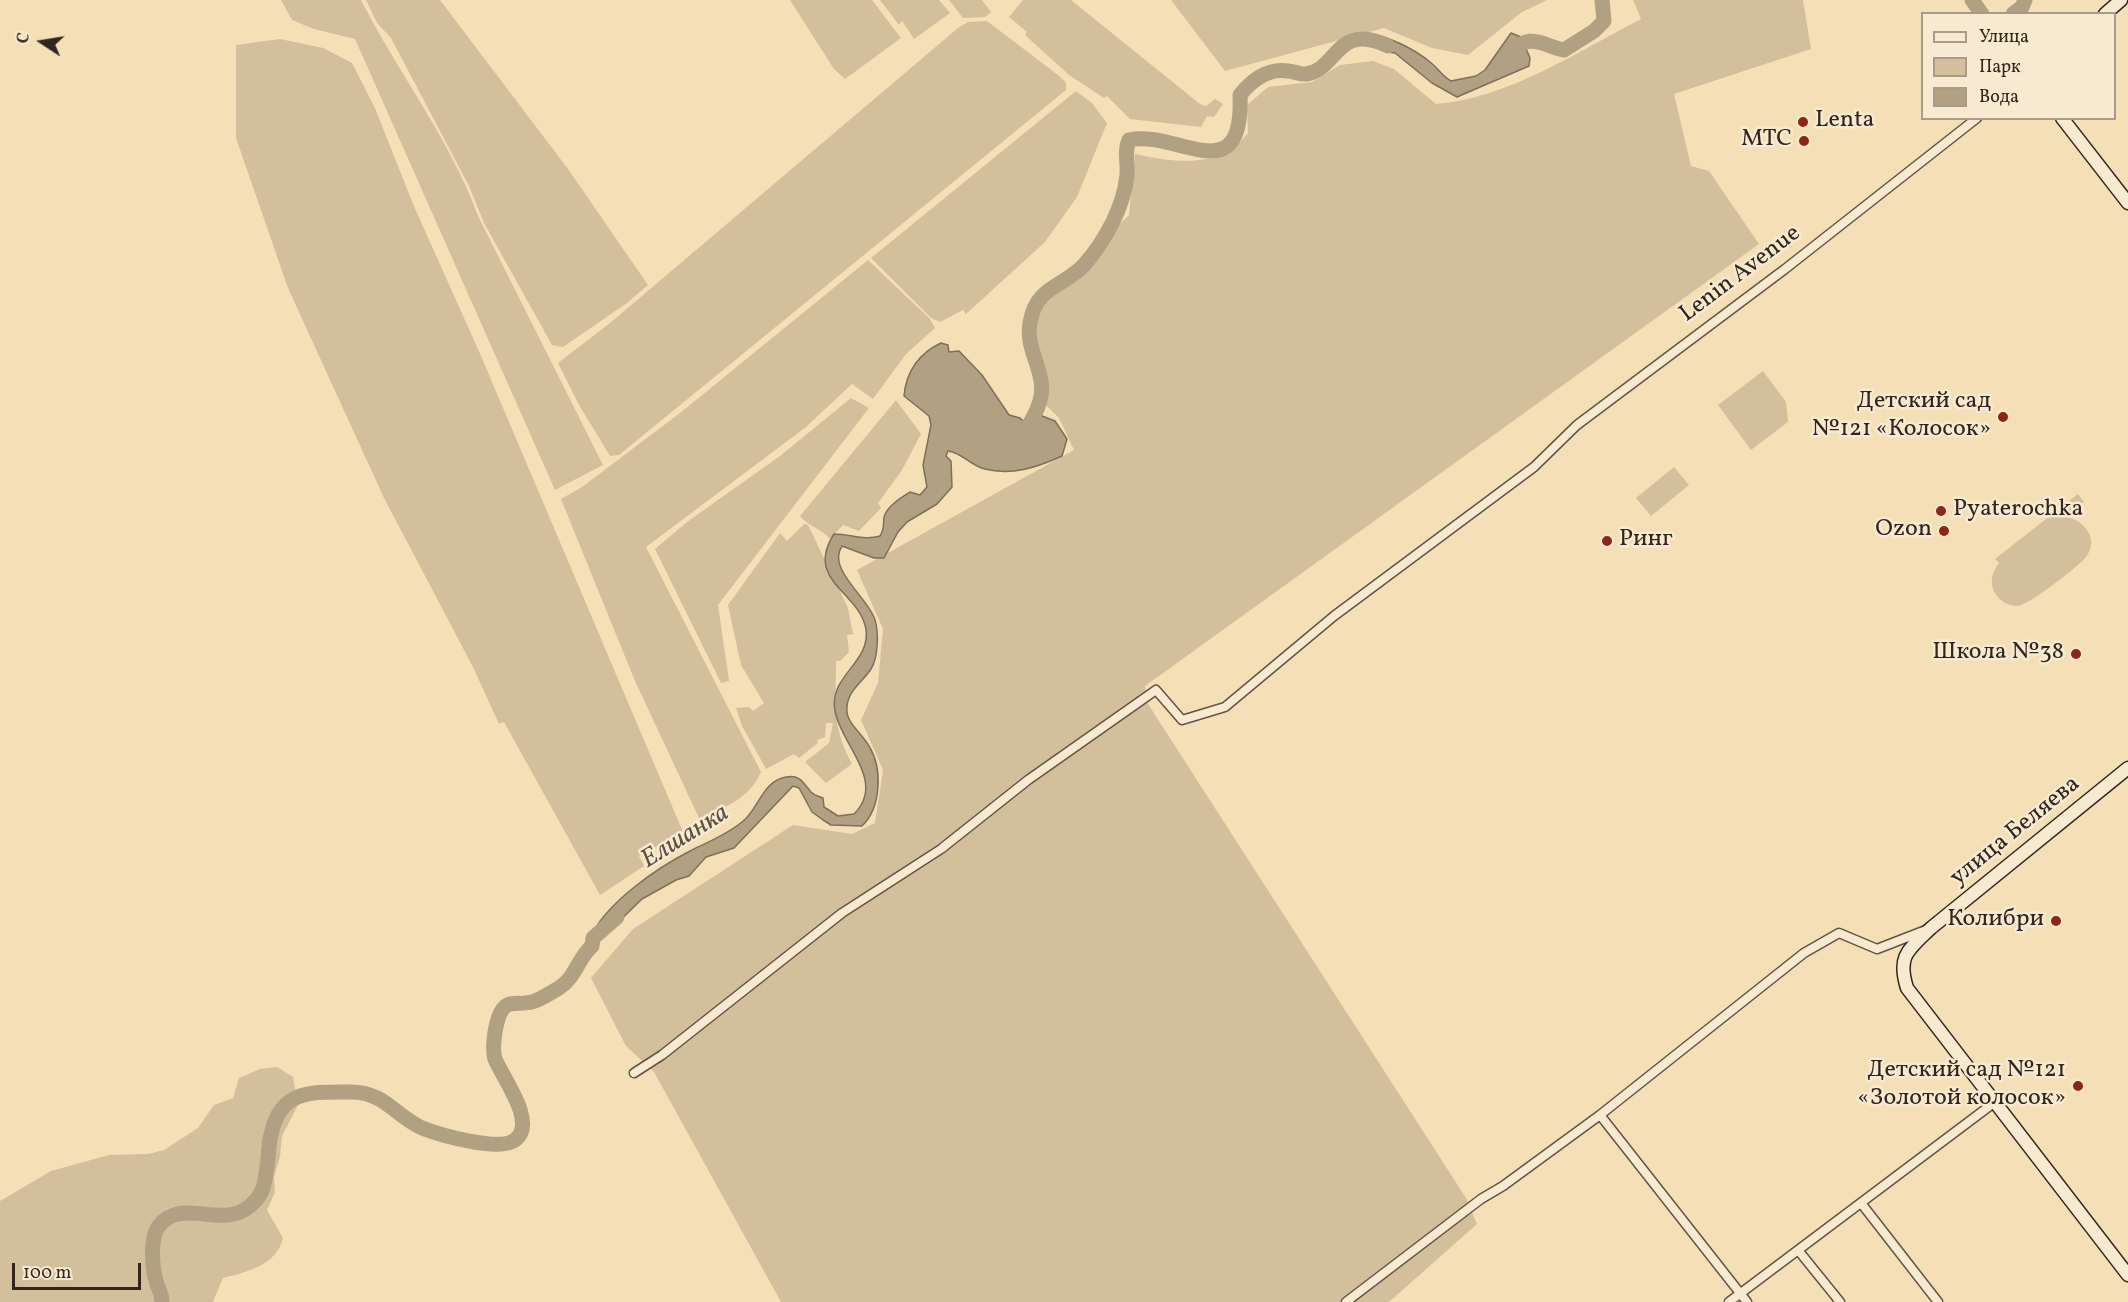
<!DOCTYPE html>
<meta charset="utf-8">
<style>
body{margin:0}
#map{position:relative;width:2128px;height:1302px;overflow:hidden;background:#f5dfb7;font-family:Vollkorn,serif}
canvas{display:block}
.legend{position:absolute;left:1921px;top:12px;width:195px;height:108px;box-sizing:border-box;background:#f8ead0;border:2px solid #a89b89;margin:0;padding:8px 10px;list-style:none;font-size:18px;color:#31251e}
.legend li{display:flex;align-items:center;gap:12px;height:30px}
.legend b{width:30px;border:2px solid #a89b89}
.north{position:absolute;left:12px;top:12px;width:60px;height:60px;-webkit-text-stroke:4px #f8ead0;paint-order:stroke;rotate:282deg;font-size:16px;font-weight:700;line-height:24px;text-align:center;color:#31251e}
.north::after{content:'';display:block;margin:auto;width:21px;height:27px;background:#31251e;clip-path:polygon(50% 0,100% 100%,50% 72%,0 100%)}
.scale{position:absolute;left:12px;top:1263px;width:129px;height:27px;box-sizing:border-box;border:3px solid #31251e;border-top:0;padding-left:8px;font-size:18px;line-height:21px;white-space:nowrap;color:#31251e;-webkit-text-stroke:4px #f8ead0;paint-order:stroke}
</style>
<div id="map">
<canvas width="2128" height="1302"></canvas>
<ul class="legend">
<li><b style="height:8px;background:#f8ead0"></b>Улица</li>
<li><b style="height:16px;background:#d4bf9d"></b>Парк</li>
<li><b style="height:16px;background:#b2a083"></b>Вода</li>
</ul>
<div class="north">С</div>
<div class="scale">100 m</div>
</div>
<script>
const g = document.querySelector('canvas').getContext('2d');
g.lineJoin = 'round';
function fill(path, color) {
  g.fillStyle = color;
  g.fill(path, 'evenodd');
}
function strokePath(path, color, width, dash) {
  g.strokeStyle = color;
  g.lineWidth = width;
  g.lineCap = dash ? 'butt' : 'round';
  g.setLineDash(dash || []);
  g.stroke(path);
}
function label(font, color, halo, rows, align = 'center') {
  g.font = font + ' Vollkorn,serif';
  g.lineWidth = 5;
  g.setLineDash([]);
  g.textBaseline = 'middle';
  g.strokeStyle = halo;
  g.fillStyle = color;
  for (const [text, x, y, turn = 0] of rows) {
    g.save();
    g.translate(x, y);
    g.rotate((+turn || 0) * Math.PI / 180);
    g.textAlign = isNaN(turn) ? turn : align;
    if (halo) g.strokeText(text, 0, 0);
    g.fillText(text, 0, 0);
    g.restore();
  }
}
const green = new Path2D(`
 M281 0H361C398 73 450 139 478 216L603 465 555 490 355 39 314 29 292 20Z
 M366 0H440L568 169 648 285 627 303 563 347 552 345 484 223 469 186 391 38 377 23Z
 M790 0H872L901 38 845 79 834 69Z
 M880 0H939L950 13 914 39 902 21 899 25Z
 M949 0H982L991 12 985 17 963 18Z
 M1023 0H1071L1200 104 1206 106 1215 99 1223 104 1214 117 1207 116 1201 127 1130 119 1107 96 1104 98 1069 75 1025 35 1027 32 1009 17Z
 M1171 0H1547L1522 12 1468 55 1432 48 1384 28 1225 71Z
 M1633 0H1803L1811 49 1674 94 1691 166 1709 171 1759 244 1145 686 1148 704 1466 1198 1477 1224 1389 1302H781L654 1072 626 1046 591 978 633 929 793 825 852 834 875 823 883 770 861 720 878 683 883 629 857 570 1074 450 1059 418 1045 404 1034 325 1042 301 1129 215 1135 154C1176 163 1219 169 1248 133L1247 105 1268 87 1312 82 1340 65 1373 61 1394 69 1436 104C1509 98 1577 52 1641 19Z
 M987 21 1058 75 1066 83V90L619 455 610 456 579 405 558 363 610 323 958 28 968 22Z
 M280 39 323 48 352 63 375 108 413 204 481 356 683 832 639 856 644 866 600 895 504 722 499 724 473 667 384 498 288 288 236 138V45Z
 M1076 91 1092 103 1107 123 1077 197 1045 242 966 314 963 310 940 322 931 318 871 258Z
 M868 260 930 319 935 328 906 354 873 399 852 384 806 427 646 547 761 772C749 799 725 808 699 818L635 681 561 499 582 487 680 413Z
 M1763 371 1786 402 1788 422 1751 450 1718 405Z
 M851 398 869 408 718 605 729 681 721 683 655 549 687 522 780 456Z
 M896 400 921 434 902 470 878 503 881 508 859 531 843 525 830 539C821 528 809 527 800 516Z
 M1674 467 1689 485 1651 516 1636 498Z
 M2078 494 2084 502 2066 517C2084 520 2100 539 2086 557 2078 567 2030 604 2018 606 2009 606 2000 602 1995 593 1989 583 1992 572 1999 563L1995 559Z
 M804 524 808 525 848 608 853 634 847 635 849 652 840 661H836C836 703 831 725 852 764L826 783 805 762 829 743 833 723H826L825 737 817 740 818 743 799 758 794 754 766 769 742 726 736 708 749 707 753 711 764 703 741 665 728 605 780 533 787 541Z
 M277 1067 293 1077 298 1105 282 1136 280 1157 274 1177 275 1192 267 1210 283 1238C277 1265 247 1272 223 1278L213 1302H0V1201L51 1171 109 1155 148 1154 164 1150 198 1128 214 1105 233 1098 239 1078 260 1069Z`);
const water = new Path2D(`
 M1511 33 1521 37 1530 58 1529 66 1457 97 1432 83 1395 53 1388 52 1368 39 1370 35C1386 34 1417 51 1430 62 1438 68 1442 76 1451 81L1476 76 1485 70Z
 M941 343 948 345 949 352 959 351 982 375 1009 415 1020 418 1027 425 1036 420 1037 414 1055 421 1067 439 1062 456C1038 467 1012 476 985 469 971 466 963 453 948 451L946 456 951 461 952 487 937 504 907 522 898 532 884 558H874L842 546C826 569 869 598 875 620 879 633 878 658 871 669 862 683 845 692 847 712 848 724 863 735 869 746 883 769 881 808 862 826L831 825 823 820 812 812 799 788 793 786 734 848 706 857 689 876 676 880 642 899 603 937 602 928 592 934C609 901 657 868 690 851 708 842 726 835 742 822 759 809 762 781 786 777 800 774 803 783 811 792 814 795 820 797 823 798L824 807 838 816 854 814C887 781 841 745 835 711 828 676 871 663 866 629 859 591 804 581 834 534 851 534 864 541 880 536 885 528 883 525 884 517 887 506 902 497 910 492L920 495 927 487 923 465 931 425 929 416 904 396C906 372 919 353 941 343Z`);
const river = new Path2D(`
 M1972 0 1982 14
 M2013 14 2022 7 2025 0
 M1508 53C1533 32 1538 44 1564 50L1594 31 1604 21 1602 0
 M1014 439C1030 430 1045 400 1041 381 1038 361 1026 344 1030 323 1036 286 1062 288 1084 265 1105 241 1124 207 1127 175 1128 162 1124 152 1129 140 1177 129 1244 194 1240 95 1252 80 1267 68 1288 71 1293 71 1301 75 1306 74 1338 70 1336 21 1388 46
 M162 1302C162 1293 158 1289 156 1281 152 1267 150 1239 158 1227 183 1193 226 1236 256 1200 265 1190 265 1179 267 1167 269 1156 268 1145 271 1135 280 1089 312 1092 351 1092 385 1092 395 1116 422 1128 440 1135 499 1152 515 1140 538 1123 502 1077 495 1059 492 1049 494 1037 496 1027 503 993 515 1008 535 1001 543 998 552 992 559 988 576 977 578 958 592 946L593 938 617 917`);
const street = new Path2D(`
 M634 1073 662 1055 842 913 941 849 1028 780 1156 690 1182 720 1225 707 1334 616 1534 467 1577 425 1785 269 1977 118
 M1600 1115 1747 1302
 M1861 1203 1938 1302
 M1798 1250 1840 1302
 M1346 1302 1481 1199 1503 1186 1600 1115 1804 953 1839 933 1877 949 1926 930
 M1729 1302 1995 1102`);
const secondary = new Path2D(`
 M2105 14 2121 0
 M2062 118 2128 203
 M2128 768 1931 928C1908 950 1897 956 1907 988L2128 1275`);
const markers = [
 [1803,122,6,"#8f2418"],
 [1804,141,6,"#8f2418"],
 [2003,417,6,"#8f2418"],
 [1941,511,6,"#8f2418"],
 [1944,531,6,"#8f2418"],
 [1607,541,6,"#8f2418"],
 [2076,654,6,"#8f2418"],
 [2056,921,6,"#8f2418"],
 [2078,1086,6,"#8f2418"]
];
const poiNames = [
 ["Lenta",1815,122,"left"],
 ["МТС",1792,141],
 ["Детский сад",1991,403],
 ["№121 «Колосок»",1991,431],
 ["Pyaterochka",1953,511,"left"],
 ["Ozon",1932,531],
 ["Ринг",1619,541,"left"],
 ["Школа №38",2064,654],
 ["Колибри",2044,921],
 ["Детский сад №121",2066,1072],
 ["«Золотой колосок»",2066,1100]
];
const streetNames = [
 ["Lenin Avenue",1741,275,-37],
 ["улица Беляева",2016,832,-39]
];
const waterNames = [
 ["Елшанка",686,838,-32]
];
fill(green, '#d4bf9d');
fill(water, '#b2a083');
strokePath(water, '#7e6f5b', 1.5);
strokePath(river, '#b2a083', 15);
strokePath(street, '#625444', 11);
strokePath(secondary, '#31251e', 15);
strokePath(street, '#f8ead0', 8);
strokePath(secondary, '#f8ead0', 12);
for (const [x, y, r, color] of markers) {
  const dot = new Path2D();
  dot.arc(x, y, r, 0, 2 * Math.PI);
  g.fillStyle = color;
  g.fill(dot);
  strokePath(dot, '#f8ead0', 2);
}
label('24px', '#31251e', '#f8ead0', poiNames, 'right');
label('24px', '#31251e', '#f8ead0', streetNames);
label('italic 26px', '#5e5041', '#f8ead0', waterNames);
</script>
